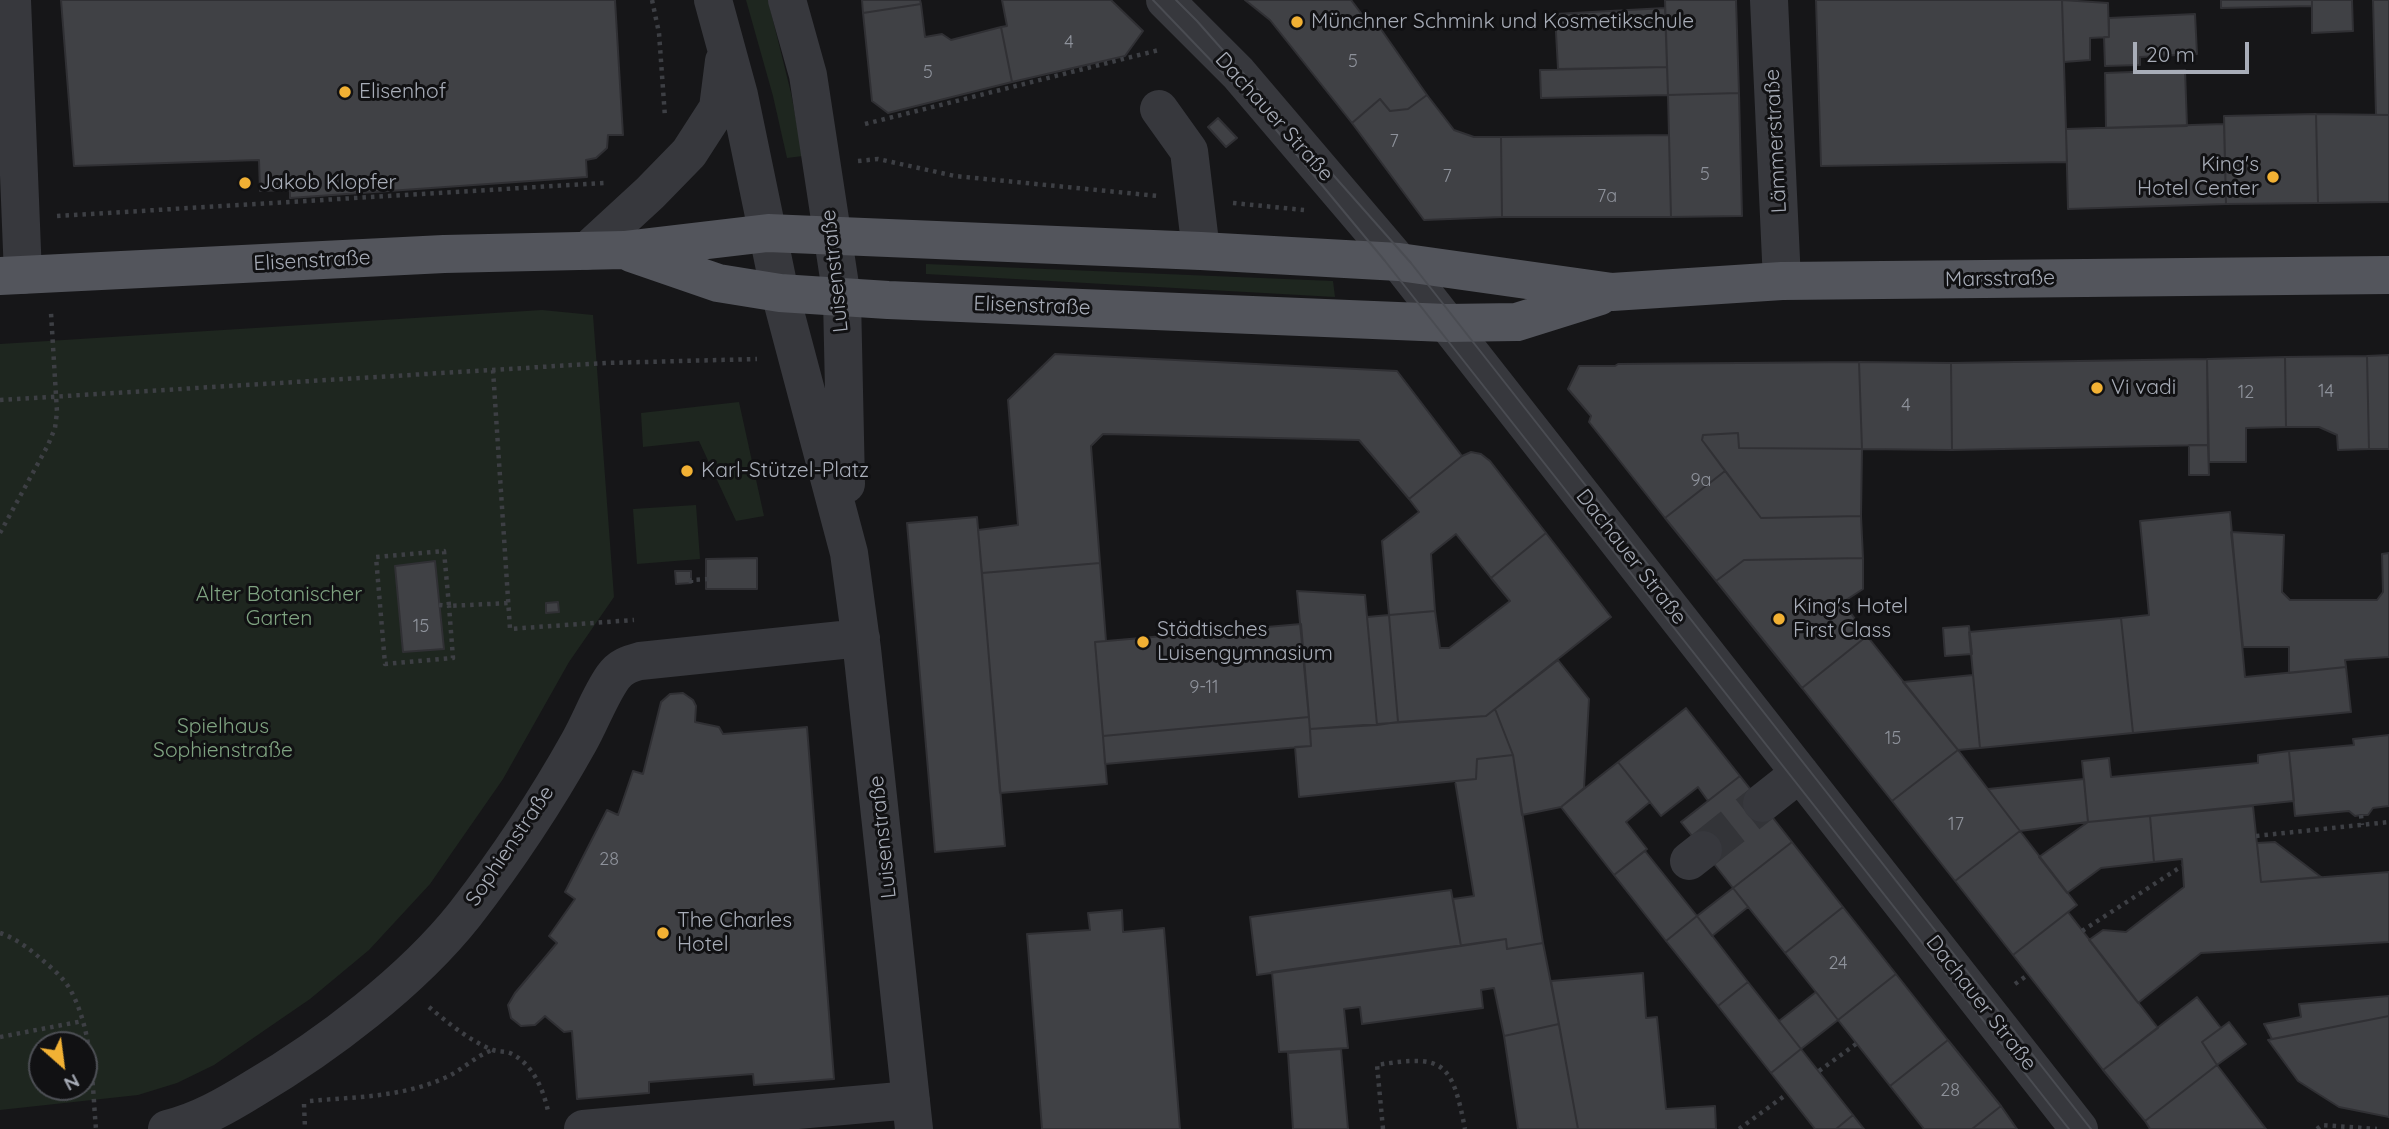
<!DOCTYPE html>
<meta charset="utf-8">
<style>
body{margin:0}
#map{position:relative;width:2389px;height:1129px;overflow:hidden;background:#161618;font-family:Quicksand,sans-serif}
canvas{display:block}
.north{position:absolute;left:28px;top:1031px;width:70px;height:70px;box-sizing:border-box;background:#111113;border:2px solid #4d4f55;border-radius:50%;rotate:152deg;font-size:19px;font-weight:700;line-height:28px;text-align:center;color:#a8adb8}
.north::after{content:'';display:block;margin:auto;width:24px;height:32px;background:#f2b134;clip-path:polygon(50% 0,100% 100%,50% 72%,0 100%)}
.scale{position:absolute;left:2133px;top:42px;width:116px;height:32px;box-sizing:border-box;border:4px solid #a8adb8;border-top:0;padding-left:9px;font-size:21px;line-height:24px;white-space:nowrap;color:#a8adb8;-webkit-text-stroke:5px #111113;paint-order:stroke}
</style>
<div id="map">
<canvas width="2389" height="1129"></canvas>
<div class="north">N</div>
<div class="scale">20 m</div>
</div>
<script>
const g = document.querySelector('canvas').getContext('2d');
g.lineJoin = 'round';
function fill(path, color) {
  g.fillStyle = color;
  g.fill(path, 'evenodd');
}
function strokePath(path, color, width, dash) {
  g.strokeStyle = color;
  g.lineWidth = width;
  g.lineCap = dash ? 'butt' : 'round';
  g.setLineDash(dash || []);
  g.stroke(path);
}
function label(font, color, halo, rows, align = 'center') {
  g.font = font + ' Quicksand,sans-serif';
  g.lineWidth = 6;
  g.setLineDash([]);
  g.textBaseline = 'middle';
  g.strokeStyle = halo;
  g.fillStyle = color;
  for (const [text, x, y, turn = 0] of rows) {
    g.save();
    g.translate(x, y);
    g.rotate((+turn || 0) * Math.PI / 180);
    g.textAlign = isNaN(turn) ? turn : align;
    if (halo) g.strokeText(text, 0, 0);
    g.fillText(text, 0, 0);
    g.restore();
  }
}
const green = new Path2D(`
 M746 0H768L791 93 803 156 787 158 773 96Z
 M926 264 1333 281 1335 297 926 274Z
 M542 310 593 315 614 597 569 662 503 779 430 884 369 950 310 999 214 1065 177 1083 138 1095 0 1110V344ZM42 1045H84V1087H42Z
 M739 402 764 516 736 521 699 441 643 447 641 413Z
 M696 505 700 559 637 564 633 509Z`);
const building = new Path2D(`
 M61 0H615L623 135H608L607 148 596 158 586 160 587 177 290 198V190L260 191 259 160 74 166Z
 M862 0H920L921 4 863 13Z
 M1002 0H1111L1143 31 1125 56 1012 82 1001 27 1007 26Z
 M1245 0H1351L1373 29 1378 25 1427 95 1408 109 1390 111 1380 99 1352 123 1270 20Z
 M1665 0H1736L1739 93 1668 95Z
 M1816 0H2062L2067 162 1821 166Z
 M2062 0 2108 3 2109 37 2090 38V60L2064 62Z
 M2221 0H2312V6L2221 8Z
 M2312 0H2352L2353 31 2312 33Z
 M2373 0H2389V115H2376Z
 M921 4 925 37 942 34 951 40 1001 27 1012 82 888 113 872 101 863 13Z
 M1665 8 1667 67 1558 69 1555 14Z
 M2195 14 2197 54 2140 57V65L2105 66 2104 37H2109V18Z
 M1667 67 1668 95 1541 98 1540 70Z
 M2185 70 2187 126 2106 128 2105 73Z
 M1739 93 1742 216 1671 217 1668 95Z
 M1427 95 1454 130 1474 137H1501L1502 217 1424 220 1352 123 1380 99 1390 111 1408 109Z
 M2316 114 2318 203 2226 204 2224 116Z
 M2316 114 2389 115V202L2318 203Z
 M1218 118 1237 138 1226 147 1208 127Z
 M2224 124 2226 204 2068 209 2066 129Z
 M1669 135 1671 217H1502L1501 137Z
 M1055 354 1397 371 1462 456 1409 499 1359 440 1103 434 1091 446 1100 563 982 573 978 530 1018 525 1008 400Z
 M2389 355V449H2369L2367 356Z
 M2367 356 2369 449 2338 450 2337 435 2319 427H2286L2285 357Z
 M2285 357 2286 427 2246 428V462H2209L2207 359Z
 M2207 359 2208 445 1952 450 1951 363Z
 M1859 362 1951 363 1952 450 1862 449Z
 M1859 362 1862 449 1739 448 1738 433 1703 435 1702 440 1725 471 1665 518 1589 422 1591 416 1568 389 1579 366H1615L1618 364Z
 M1738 433 1739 448 1862 449 1861 516 1761 518 1702 440 1703 435Z
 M2189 445H2208L2209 475H2189Z
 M1471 452 1481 454 1490 461 1546 533 1491 578 1456 534 1431 554 1435 611 1389 615 1382 541 1419 512 1409 499 1462 456Z
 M1725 471 1761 518 1861 516 1863 558 1744 560 1716 581 1665 518Z
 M2230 512 2245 677 2346 667 2351 712 2133 733 2121 618 2149 615 2140 521Z
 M977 517 1005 846 935 852 907 523Z
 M2231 532 2284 535 2282 592 2290 600H2377L2383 592 2382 554 2389 553V657L2345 660 2346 667 2289 673V647H2243Z
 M1546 533 1611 617 1486 716 1398 722 1389 615 1435 611 1440 648H1449L1510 601 1491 578Z
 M757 558V589H706V559Z
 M1863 558V589L1843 602 1867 636 1802 688 1716 581 1744 560Z
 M435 561 444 649 403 652 395 566Z
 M1100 563 1106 641 1095 642 1107 784 1000 793 982 573Z
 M675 571H691V583L676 584Z
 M1297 591 1365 595 1377 725 1310 729Z
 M558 602 559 612 546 613V603Z
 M1389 615 1398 722 1377 725 1367 617Z
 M2121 618 2133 733 1980 748 1969 632Z
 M1301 624 1309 717 1103 736 1095 642Z
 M1969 626 1972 654 1945 656 1943 628Z
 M1867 636 1958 750 1892 801 1802 688Z
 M1558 660 1589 699 1584 788 1561 807 1522 815 1513 755 1495 709Z
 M1973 675 1980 748 1958 750 1903 682Z
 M683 693 693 700 696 706 695 722 719 727 723 734 807 727 834 1079 754 1085 753 1074 649 1082V1093L577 1099 572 1031 564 1032 545 1016 535 1025 521 1026 511 1018 508 1005 515 993 557 943 549 936 575 899 565 892 607 810 618 815 633 771 643 774 661 702 670 694Z
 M1686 708 1740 776 1708 801 1698 787 1661 816 1618 762Z
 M1495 709 1513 755 1477 759 1476 779 1299 797 1295 747 1311 746 1310 729 1486 716Z
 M1309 717 1311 746 1105 764 1103 736Z
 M2389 735V806L2373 808 2368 815H2361L2355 816 2349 811 2295 816 2289 751 2354 745 2353 739Z
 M1958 750 2020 831 1955 881 1892 801Z
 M2289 751 2294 801 2088 822 2082 761 2109 758 2111 777 2258 763V755Z
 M1513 755 1543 943 1507 949 1506 939 1461 946 1453 899 1474 896 1455 781 1476 779 1477 759Z
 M1618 762 1650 802 1626 822 1647 849 1614 875 1561 807Z
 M1740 776 1792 842 1733 888 1681 822Z
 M2084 779 2088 822 2020 831 1988 789Z
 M2253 806 2261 882 2389 872V942L2201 953 2138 1003 2089 940 2103 930 2126 932 2184 887 2182 859 2154 862 2150 816Z
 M2150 816 2154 862 2101 868 2067 893 2039 857 2088 822Z
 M2020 831 2077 905 2013 955 1955 881Z
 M1792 842 1843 907 1785 953 1733 888Z
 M2275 842 2321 877 2261 882 2257 843Z
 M1645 851 1697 916 1666 941 1614 875Z
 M1733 888 1748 907 1712 936 1697 916Z
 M1451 890 1461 946 1257 975 1250 917Z
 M1843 907 1896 974 1838 1020 1785 953Z
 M1122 910 1123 932 1164 928 1180 1129H1042L1027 934 1090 930 1088 913Z
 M2068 912 2158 1028 2103 1070 2013 955Z
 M1697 916 1748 982 1718 1006 1666 941Z
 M1506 939 1507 949 1543 943 1559 1024 1504 1036 1494 988 1481 990 1483 1008 1362 1024 1360 1007 1344 1009 1348 1048 1279 1052 1272 972Z
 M1643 973 1646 1018 1657 1017 1666 1109 1715 1106 1716 1129H1578L1551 981Z
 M1896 974 1948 1040 1890 1086 1838 1020Z
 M1748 982 1801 1049 1771 1073 1718 1006Z
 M1816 992 1838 1020 1801 1049 1779 1021Z
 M2389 996V1016L2272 1039 2264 1024 2301 1017 2299 1004Z
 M2197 997 2221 1028 2202 1042 2217 1065 2145 1121 2103 1070Z
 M2389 1016V1117L2339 1107 2298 1081 2268 1040Z
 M2229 1022 2246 1044 2217 1065 2202 1042Z
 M1559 1024 1578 1129H1518L1504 1036Z
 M1948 1040 2001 1106 1972 1129H1924L1890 1086Z
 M1341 1049 1348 1129H1293L1288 1053Z
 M1801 1049 1853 1115 1836 1129H1815L1771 1073Z
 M2217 1065 2266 1129H2150L2145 1121Z
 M2001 1106 2017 1129H1972Z
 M1853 1115 1864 1129H1836Z`);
const minorTunnel = new Path2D(`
 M1703 850 1762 803`);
const path = new Path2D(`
 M652 0 659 33 665 117
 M865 124 1159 50
 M858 161 878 159 955 176 1158 196
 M1233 203 1304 210
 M57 216 604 183
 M493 370 510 629 634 620
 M0 400 606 363 757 359
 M0 533 48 445 55 428 57 412 51 313
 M691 583V580L711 579
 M439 605 449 606 453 658 385 664 376 557 444 551 449 606 508 603
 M2361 815 2362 825
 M2256 836 2389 822
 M2082 931 2182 866
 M0 933C15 938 30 949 41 959 52 968 64 978 71 991 93 1032 92 1084 96 1129
 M2015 984 2029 974
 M429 1007C448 1023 470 1041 493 1050 499 1052 505 1051 510 1053 532 1063 543 1088 548 1111
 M0 1037 83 1021
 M1819 1071 1856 1044
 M310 1101C354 1097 401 1097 442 1079 461 1072 474 1056 493 1050
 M304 1104 305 1129
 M1383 1129 1377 1065C1444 1054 1452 1062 1465 1129
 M1739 1129 1787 1094
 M2317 1129 2322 1125 2377 1129`);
const minor = new Path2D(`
 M12 0 23 275
 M713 0 739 95 780 293 849 553 862 649 914 1129
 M787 0 808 75 842 298 846 484
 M1165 0 1238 73 1399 262 2079 1129
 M1769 0 1782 281
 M1159 109 1189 151 1201 251
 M587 251 650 193 689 153 718 108 724 61
 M1762 803 1800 773
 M1689 861 1703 850
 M167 1129C198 1122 227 1105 253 1089 326 1046 412 981 465 914 506 861 546 801 579 742 591 721 599 697 613 677 620 667 629 664 640 661L861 638
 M583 1129 911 1100`);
const major = new Path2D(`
 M631 253 718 283 780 293 888 300 1446 323 1517 322 1600 296
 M0 276 444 254 624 250 768 233 1201 251 1399 262 1612 292 1782 281 2389 275`);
const tram = new Path2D(`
 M1153 0 1268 120 1385 261 2069 1129
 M1176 0 1197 21 1411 263 2091 1129`);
const markers = [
 [1297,22,7,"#f2b134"],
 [345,92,7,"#f2b134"],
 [2273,177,7,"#f2b134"],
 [245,183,7,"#f2b134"],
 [2097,388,7,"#f2b134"],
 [687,471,7,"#f2b134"],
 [1779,619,7,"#f2b134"],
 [1143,642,7,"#f2b134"],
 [663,933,7,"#f2b134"]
];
const numberNames = [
 ["4",1069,43],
 ["5",1353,62],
 ["5",928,73],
 ["7",1394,142],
 ["5",1705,175],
 ["7",1447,177],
 ["7a",1607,197],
 ["14",2326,392],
 ["12",2246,393],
 ["4",1906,406],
 ["9a",1701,481],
 ["15",421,627],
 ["9-11",1204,688],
 ["15",1893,739],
 ["17",1956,825],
 ["28",609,860],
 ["24",1838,964],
 ["28",1950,1091]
];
const poiNames = [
 ["Münchner Schmink und Kosmetikschule",1311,22],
 ["Elisenhof",359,92],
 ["King's",2259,165,"right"],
 ["Hotel Center",2259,189,"right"],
 ["Jakob Klopfer",259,183],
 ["Vi vadi",2111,388],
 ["Karl-Stützel-Platz",701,471],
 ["King's Hotel",1793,607],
 ["First Class",1793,631],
 ["Städtisches",1157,630],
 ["Luisengymnasium",1157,654],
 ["The Charles",677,921],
 ["Hotel",677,945]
];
const streetNames = [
 ["Dachauer Straße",1274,117,48],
 ["Lämmerstraße",1776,141,-93],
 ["Elisenstraße",312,261,-3],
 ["Luisenstraße",835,271,-96],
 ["Marsstraße",2000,279,-1],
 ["Elisenstraße",1032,306,2],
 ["Dachauer Straße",1631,557,52],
 ["Luisenstraße",883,837,-96],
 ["Sophienstraße",510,846,-56],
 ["Dachauer Straße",1981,1003,52]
];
const parkNames = [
 ["Alter Botanischer",279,595],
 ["Garten",279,619],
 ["Spielhaus",223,727],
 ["Sophienstraße",223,751]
];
fill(green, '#1e261f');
fill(building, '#404145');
strokePath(building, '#303034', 2);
strokePath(minorTunnel, '#333438', 38, [38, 19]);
strokePath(path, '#3d3f44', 4.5, [3.5, 5]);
strokePath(minor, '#37383d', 38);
strokePath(major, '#53555c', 38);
strokePath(tram, '#4a4c52', 2);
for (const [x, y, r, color] of markers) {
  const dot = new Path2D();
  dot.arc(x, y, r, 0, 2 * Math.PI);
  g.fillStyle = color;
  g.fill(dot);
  strokePath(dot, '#111113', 2.5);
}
label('18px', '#8e929b', null, numberNames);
label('21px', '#a8adb8', '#111113', poiNames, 'left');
label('21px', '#a8adb8', '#111113', streetNames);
label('21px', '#7fa381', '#111113', parkNames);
</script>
